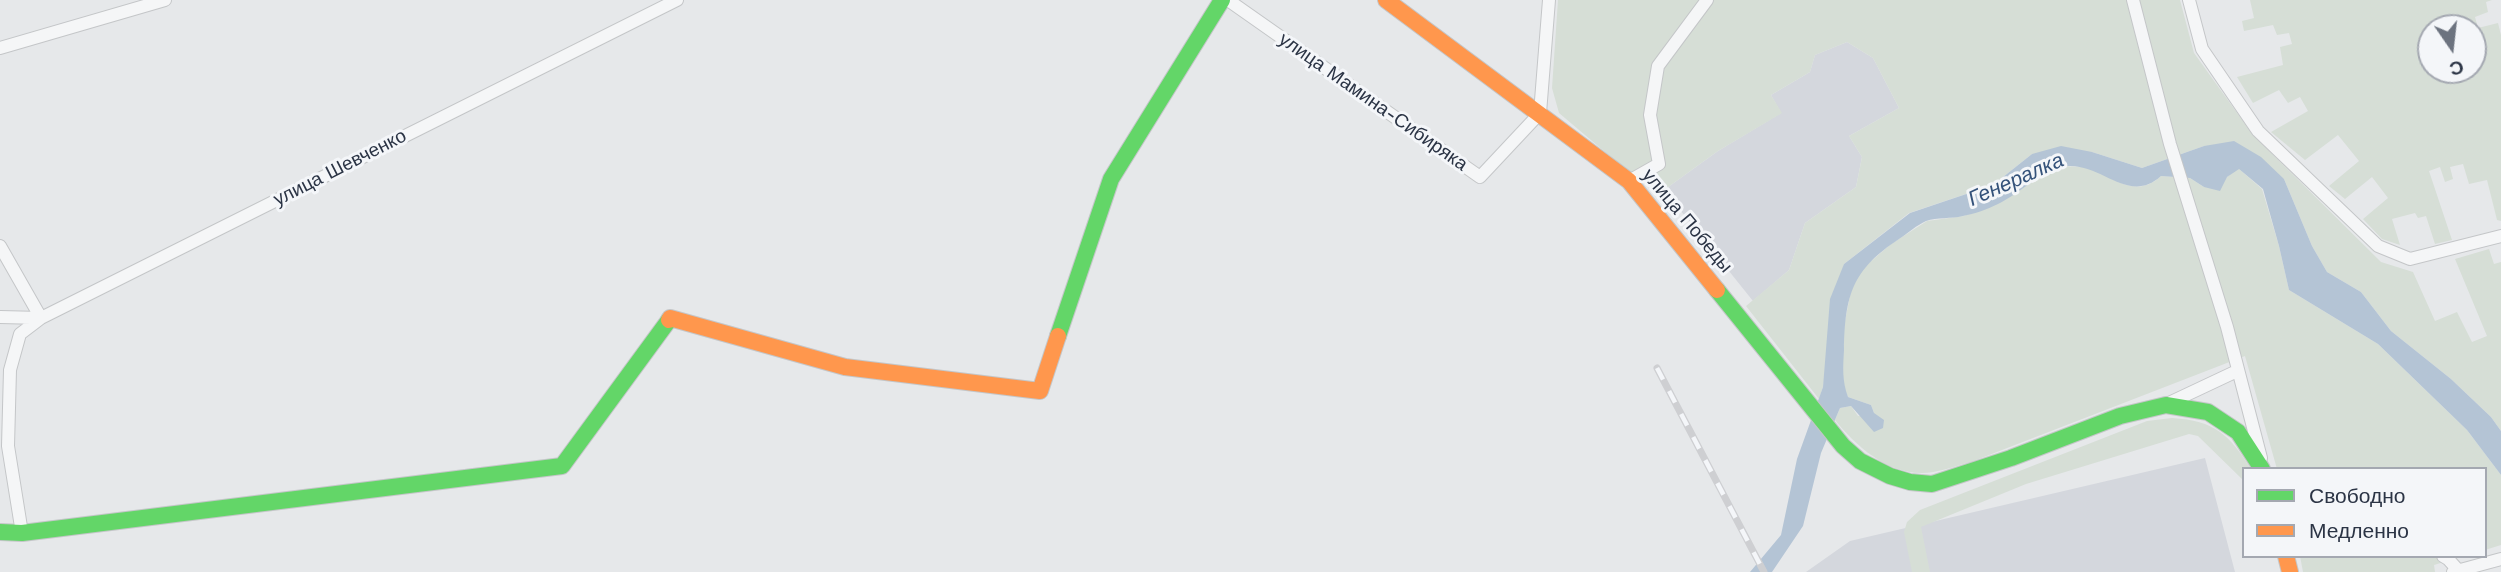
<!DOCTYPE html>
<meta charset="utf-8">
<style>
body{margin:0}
#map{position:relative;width:2501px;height:572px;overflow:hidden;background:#e6e8ea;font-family:"Work Sans",sans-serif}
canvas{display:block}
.legend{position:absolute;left:2242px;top:467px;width:245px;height:91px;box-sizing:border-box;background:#f4f6f9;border:2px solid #a4a8b1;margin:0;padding:9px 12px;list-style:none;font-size:21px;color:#2b3445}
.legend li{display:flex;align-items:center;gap:14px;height:35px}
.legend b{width:35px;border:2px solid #a4a8b1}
.north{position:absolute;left:2417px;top:14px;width:70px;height:70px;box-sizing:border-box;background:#f4f6f9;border:2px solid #a4a8b1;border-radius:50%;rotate:166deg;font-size:19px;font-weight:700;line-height:28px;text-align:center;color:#2b3445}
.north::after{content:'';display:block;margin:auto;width:24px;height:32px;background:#6c737f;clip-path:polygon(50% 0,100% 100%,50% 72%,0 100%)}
</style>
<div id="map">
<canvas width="2501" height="572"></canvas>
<ul class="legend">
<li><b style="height:9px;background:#63d668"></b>Свободно</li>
<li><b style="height:9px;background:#ff974d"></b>Медленно</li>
</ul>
<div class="north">С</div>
</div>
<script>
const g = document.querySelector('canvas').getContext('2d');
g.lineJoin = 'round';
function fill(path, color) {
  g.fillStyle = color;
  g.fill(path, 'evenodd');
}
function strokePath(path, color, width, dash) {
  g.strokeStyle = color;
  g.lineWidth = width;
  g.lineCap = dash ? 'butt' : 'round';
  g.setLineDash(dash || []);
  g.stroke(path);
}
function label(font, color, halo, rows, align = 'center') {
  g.font = font + ' "Work Sans",sans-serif';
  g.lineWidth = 6;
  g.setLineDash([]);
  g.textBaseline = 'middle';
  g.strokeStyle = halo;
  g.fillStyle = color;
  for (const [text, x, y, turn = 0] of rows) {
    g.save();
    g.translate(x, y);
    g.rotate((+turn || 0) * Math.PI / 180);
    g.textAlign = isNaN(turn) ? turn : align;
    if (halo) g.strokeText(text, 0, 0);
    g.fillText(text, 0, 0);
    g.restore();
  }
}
const built = new Path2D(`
 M1847 42 1873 58 1899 108 1849 136 1862 157 1856 187 1805 223 1789 270 1753 301 1664 190 1718 151 1781 113 1771 95 1810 72 1815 55Z
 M2205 458 2235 572H1806L1850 541Z`);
const green = new Path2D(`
 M1558 0H2180L2194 53 2253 135 2381 262 2413 272 2435 321 2457 312 2472 342 2487 336 2455 259 2489 249 2494 264 2501 262V431L2491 417 2451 379 2391 331 2361 292 2327 272 2312 246 2284 179 2204 146 2142 168 2092 152 2032 154 1993 185 1909 213 1844 264 1823 387 1819 399 1746 306 1789 270 1805 223 1856 187 1862 157 1849 136 1899 108 1873 58 1847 42 1815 55 1810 72 1771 95 1782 113 1718 151 1664 190 1637 179 1559 113 1552 88Z
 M2250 0H2492L2486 2 2488 12 2475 17 2478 28 2498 23 2501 35V221L2497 220 2487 180 2469 184 2463 164 2450 167 2453 179 2445 182 2440 167 2429 171 2452 240 2435 244 2426 216 2418 218 2415 213 2392 219 2400 245 2382 239 2363 219 2388 198 2372 177 2345 199 2329 186 2359 161 2338 135 2305 160 2271 132 2308 111 2300 97 2288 103 2279 90 2253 103 2237 77 2283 65 2280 47 2292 44 2289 33 2277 35 2273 25 2244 31 2242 21 2254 18ZM2431 28H2473V70H2431Z
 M2065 166C2072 167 2081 166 2088 168 2114 177 2135 200 2161 176L2190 178 2204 187 2227 177 2238 168 2262 189 2279 246 2289 290 2378 344 2467 430 2501 475V545L2485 550V469H2277L2245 356 1971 462C1958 465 1946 470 1933 472 1894 479 1858 449 1835 420L1840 408 1851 406 1858 416 1874 413 1871 405 1848 397 1842 383 1844 326 1852 285 1862 269 1891 244 1927 221 1964 216Z
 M2172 418C2215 421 2229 434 2251 469H2244V481L2198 436 2189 434 2026 484 1921 527 1930 572H1912L1904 532 1907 522 1920 510 2147 421Z
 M2300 556H2463L2434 565 2435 572H2303Z`);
const water = new Path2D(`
 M2234 141 2261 157 2284 179 2312 246 2327 272 2361 292 2391 331 2451 379 2491 417 2501 431V475L2467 430 2378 344 2289 290 2279 246 2263 189 2239 169 2227 177 2220 191 2204 187 2190 178 2161 176C2129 205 2103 164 2068 166 2045 168 2019 194 1998 204 1988 209 1974 214 1963 216 1951 219 1937 217 1926 221 1917 225 1908 233 1899 239 1852 270 1845 295 1844 350 1843 367 1842 381 1848 397L1871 405 1874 413 1884 420 1883 428 1874 432 1851 406 1840 408 1821 453 1803 526 1772 572H1750L1781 535 1797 459 1823 387 1830 299 1844 264 1910 213 1993 185 2032 154 2061 146 2092 152 2142 168 2204 146Z`);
const street = new Path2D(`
 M1228 0 1480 177 1540 113 1549 0
 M2133 0 2170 144 2227 327 2261 458
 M2189 0 2202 49 2258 131 2378 246 2410 259 2501 236
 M0 48 165 0
 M1629 181 1659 164 1650 115 1658 66 1707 0
 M0 246 41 318
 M0 317 41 318 677 0
 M2169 403 2237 371
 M22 533 8 446 10 370 20 334 41 318
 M2443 556 2448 559 2458 570
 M2453 572 2501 559`);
const fast = new Path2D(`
 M1717 290 1843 446 1860 461 1890 476 1910 482 1932 484 2011 458 2120 416 2166 405 2208 412 2238 432 2262 469
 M1058 336 1111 179 1222 0
 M0 532 22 533 562 466 669 320`);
const slow = new Path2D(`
 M1386 0 1629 181 1717 290
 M669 320 670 318 845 367 1040 391 1058 336
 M2286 556 2290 572`);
const rail = new Path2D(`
 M1657 368 1764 572`);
const streetNames = [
 ["улица Мамина-Сибиряка",1373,102,35],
 ["улица Шевченко",340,168,-27],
 ["улица Победы",1687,221,50]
];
const waterNames = [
 ["Генералка",2016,180,-24]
];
fill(built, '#d4d7dd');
fill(green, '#d6ded6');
fill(water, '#b4c4d5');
strokePath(street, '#c4c6c8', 14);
strokePath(fast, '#c4c6c8', 18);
strokePath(slow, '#c4c6c8', 18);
strokePath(street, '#f5f6f7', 12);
strokePath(fast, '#63d668', 16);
strokePath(slow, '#ff974d', 16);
strokePath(rail, '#cecfd2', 7);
strokePath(rail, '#f4f6f9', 4.5, [13]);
label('19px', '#2b3445', '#f4f6f9', streetNames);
label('italic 21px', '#34527a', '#f4f6f9', waterNames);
</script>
